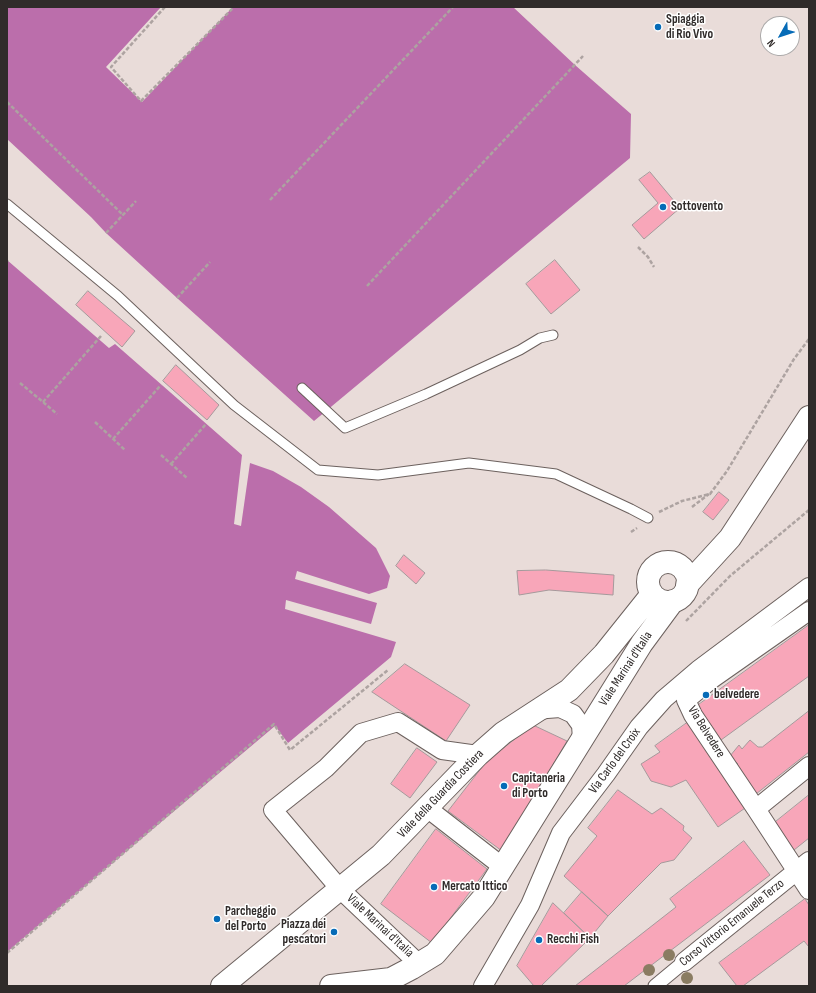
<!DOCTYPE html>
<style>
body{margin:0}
#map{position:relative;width:816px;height:993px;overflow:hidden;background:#e9dcd9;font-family:"Sofia Sans Condensed",sans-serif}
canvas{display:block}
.frame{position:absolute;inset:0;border:8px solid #302b2a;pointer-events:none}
.north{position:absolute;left:760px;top:16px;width:40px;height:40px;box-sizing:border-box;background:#fff;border:1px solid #acaaaa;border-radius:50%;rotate:231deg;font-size:11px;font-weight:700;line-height:16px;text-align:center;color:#302b2a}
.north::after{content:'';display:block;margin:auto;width:14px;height:18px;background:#066bb7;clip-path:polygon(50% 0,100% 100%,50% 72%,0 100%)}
</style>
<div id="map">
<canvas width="816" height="993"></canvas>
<div class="frame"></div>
<div class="north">N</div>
</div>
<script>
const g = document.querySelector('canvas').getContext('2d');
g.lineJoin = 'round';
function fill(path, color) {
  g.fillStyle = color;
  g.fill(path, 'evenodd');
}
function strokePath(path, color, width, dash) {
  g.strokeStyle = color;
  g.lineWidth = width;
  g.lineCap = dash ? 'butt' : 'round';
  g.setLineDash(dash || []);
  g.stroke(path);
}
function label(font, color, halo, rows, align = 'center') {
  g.font = font + ' "Sofia Sans Condensed",sans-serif';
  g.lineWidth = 3;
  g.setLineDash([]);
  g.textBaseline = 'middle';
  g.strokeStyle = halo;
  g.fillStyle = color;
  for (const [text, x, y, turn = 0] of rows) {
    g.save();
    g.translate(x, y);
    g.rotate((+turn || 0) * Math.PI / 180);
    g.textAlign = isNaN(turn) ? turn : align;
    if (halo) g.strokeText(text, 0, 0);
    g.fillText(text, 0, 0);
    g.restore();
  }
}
const water = new Path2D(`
 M7 7H161L106 67 142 102 233 7H513L575 65 631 114 630 158 314 421 177 298 106 233 91 217 7 139Z
 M7 260 109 348 115 344 242 455 234 524 241 526 250 463 273 471 301 487 329 507 376 548 390 576 387 588 369 594 297 571 295 579 377 603 371 624 286 600 285 609 396 642 391 657 288 743 275 726 7 952Z`);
const building = new Path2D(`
 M650 172 680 208 644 239 632 225 658 203 639 180Z
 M555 260 580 290 551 314 526 284Z
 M88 291 135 331 122 347 76 305Z
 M176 365 219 405 207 420 163 381Z
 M719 492 729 500 713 520 703 512Z
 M404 555 425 573 416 584 396 566Z
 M546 570 614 575 613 595 549 590 519 595 517 571Z
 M809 625V676L721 740 697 706Z
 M405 664 470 705 446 741 372 692Z
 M809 711V752L756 794 735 766 738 764 730 756 739 745 742 749 750 740 758 747H762Z
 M691 720 748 806 718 827 686 780 671 787 651 781 641 764 660 752 655 746Z
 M533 725 567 741 502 851 448 811 486 762Z
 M417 748 437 762 410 798 391 784Z
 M618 790 652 814 661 808 684 826 683 830 692 838 674 860 661 863 608 916 564 876 597 836 588 828Z
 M809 795V838L794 850 773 824Z
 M436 829 487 869 432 943 381 904Z
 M744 841 770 875 624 986H575L676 907 670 899Z
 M582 892 608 916 590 938 564 913Z
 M805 899 809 905V947L804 941 743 986H737L719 963Z
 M553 903 590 938 541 986H534L517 966Z`);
const path = new Path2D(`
 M165 7 111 67 141 101 234 7
 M7 102 123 215
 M270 200 453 7
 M106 233 136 201
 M638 247 648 257 654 267
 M7 261 8 260
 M367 286 583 56
 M177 298 210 262
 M20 383 43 402 57 414
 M43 402 101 336
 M95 422 125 450
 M113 439 161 385
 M161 455 187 478
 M171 464 206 424
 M692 507 709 494
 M659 512 682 501 710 494 727 471 794 359 809 339
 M631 532 637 528
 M686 621 730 576 809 510
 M7 953 274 724 290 750 388 670`);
const service = new Path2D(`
 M7 204 118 296 234 405 318 470 378 475 469 463 556 474 631 509 648 518
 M302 388 345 428 426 394 520 350 540 338 553 335`);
const pedestrian = new Path2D(`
 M655 986 684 962`);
const minor = new Path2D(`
 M809 611 712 679 686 700 693 715 756 809 809 890
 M537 711 547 709 560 708 573 714 581 725 582 739
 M427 808 503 867
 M756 809 809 766
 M684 962 809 861
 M419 964 340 889 273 810 326 768 361 733 398 722 442 750 478 755
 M483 986 530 905 561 833 606 774 639 727 664 699 698 670 809 587`);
const secondary = new Path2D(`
 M648 582a20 20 0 1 1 40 0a20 20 0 1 1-40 0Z
 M687 585 730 538 809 417
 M222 986 381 855 478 755 503 733 569 690 604 654 652 594
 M331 986 391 979 412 968 435 954 484 897 642 643 673 601`);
const trees = [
 [669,955],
 [649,970],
 [687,978]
];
const markers = [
 [658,27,4,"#066bb7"],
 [663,207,4,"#066bb7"],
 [706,695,4,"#066bb7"],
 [504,786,4,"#066bb7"],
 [434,887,4,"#066bb7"],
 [217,919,4,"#066bb7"],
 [334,932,4,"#066bb7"],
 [539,940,4,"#066bb7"]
];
const poiNames = [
 ["Spiaggia",666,20],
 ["di Rio Vivo",666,35],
 ["Sottovento",671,207],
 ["belvedere",714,695],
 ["Capitaneria",512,779],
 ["di Porto",512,794],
 ["Mercato Ittico",442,887],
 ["Parcheggio",225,912],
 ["del Porto",225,927],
 ["Piazza dei",326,925,"right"],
 ["pescatori",326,940,"right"],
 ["Recchi Fish",547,940]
];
const streetNames = [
 ["Viale Marinai d'Italia",626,669,-57],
 ["Via Belvedere",706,732,58],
 ["Via Carlo del Croix",615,761,-54],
 ["Viale della Guardia Costiera",441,794,-46],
 ["Corso Vittorio Emanuele Terzo",732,923,-39],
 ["Viale Marinai d'Italia",380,926,43]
];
fill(water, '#bb6eab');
fill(building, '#f8a6b9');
strokePath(building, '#a5999b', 1);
strokePath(service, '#6c615e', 11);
strokePath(pedestrian, '#6c615e', 15);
strokePath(minor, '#6c615e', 20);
strokePath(secondary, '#6c615e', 24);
strokePath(path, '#ada3a1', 2.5, [4, 2]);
strokePath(service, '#fff', 9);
strokePath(pedestrian, '#fff', 13);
strokePath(minor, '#fff', 18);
strokePath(secondary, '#fff', 22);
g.fillStyle = '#8a7c62';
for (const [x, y] of trees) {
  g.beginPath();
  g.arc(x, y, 6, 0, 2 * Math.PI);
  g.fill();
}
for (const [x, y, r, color] of markers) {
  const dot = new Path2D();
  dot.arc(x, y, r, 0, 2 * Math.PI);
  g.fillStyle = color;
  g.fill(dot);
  strokePath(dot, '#fff', 1.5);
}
label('bold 13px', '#302b2a', '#fff', poiNames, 'left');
label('13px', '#302b2a', '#fff', streetNames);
</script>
